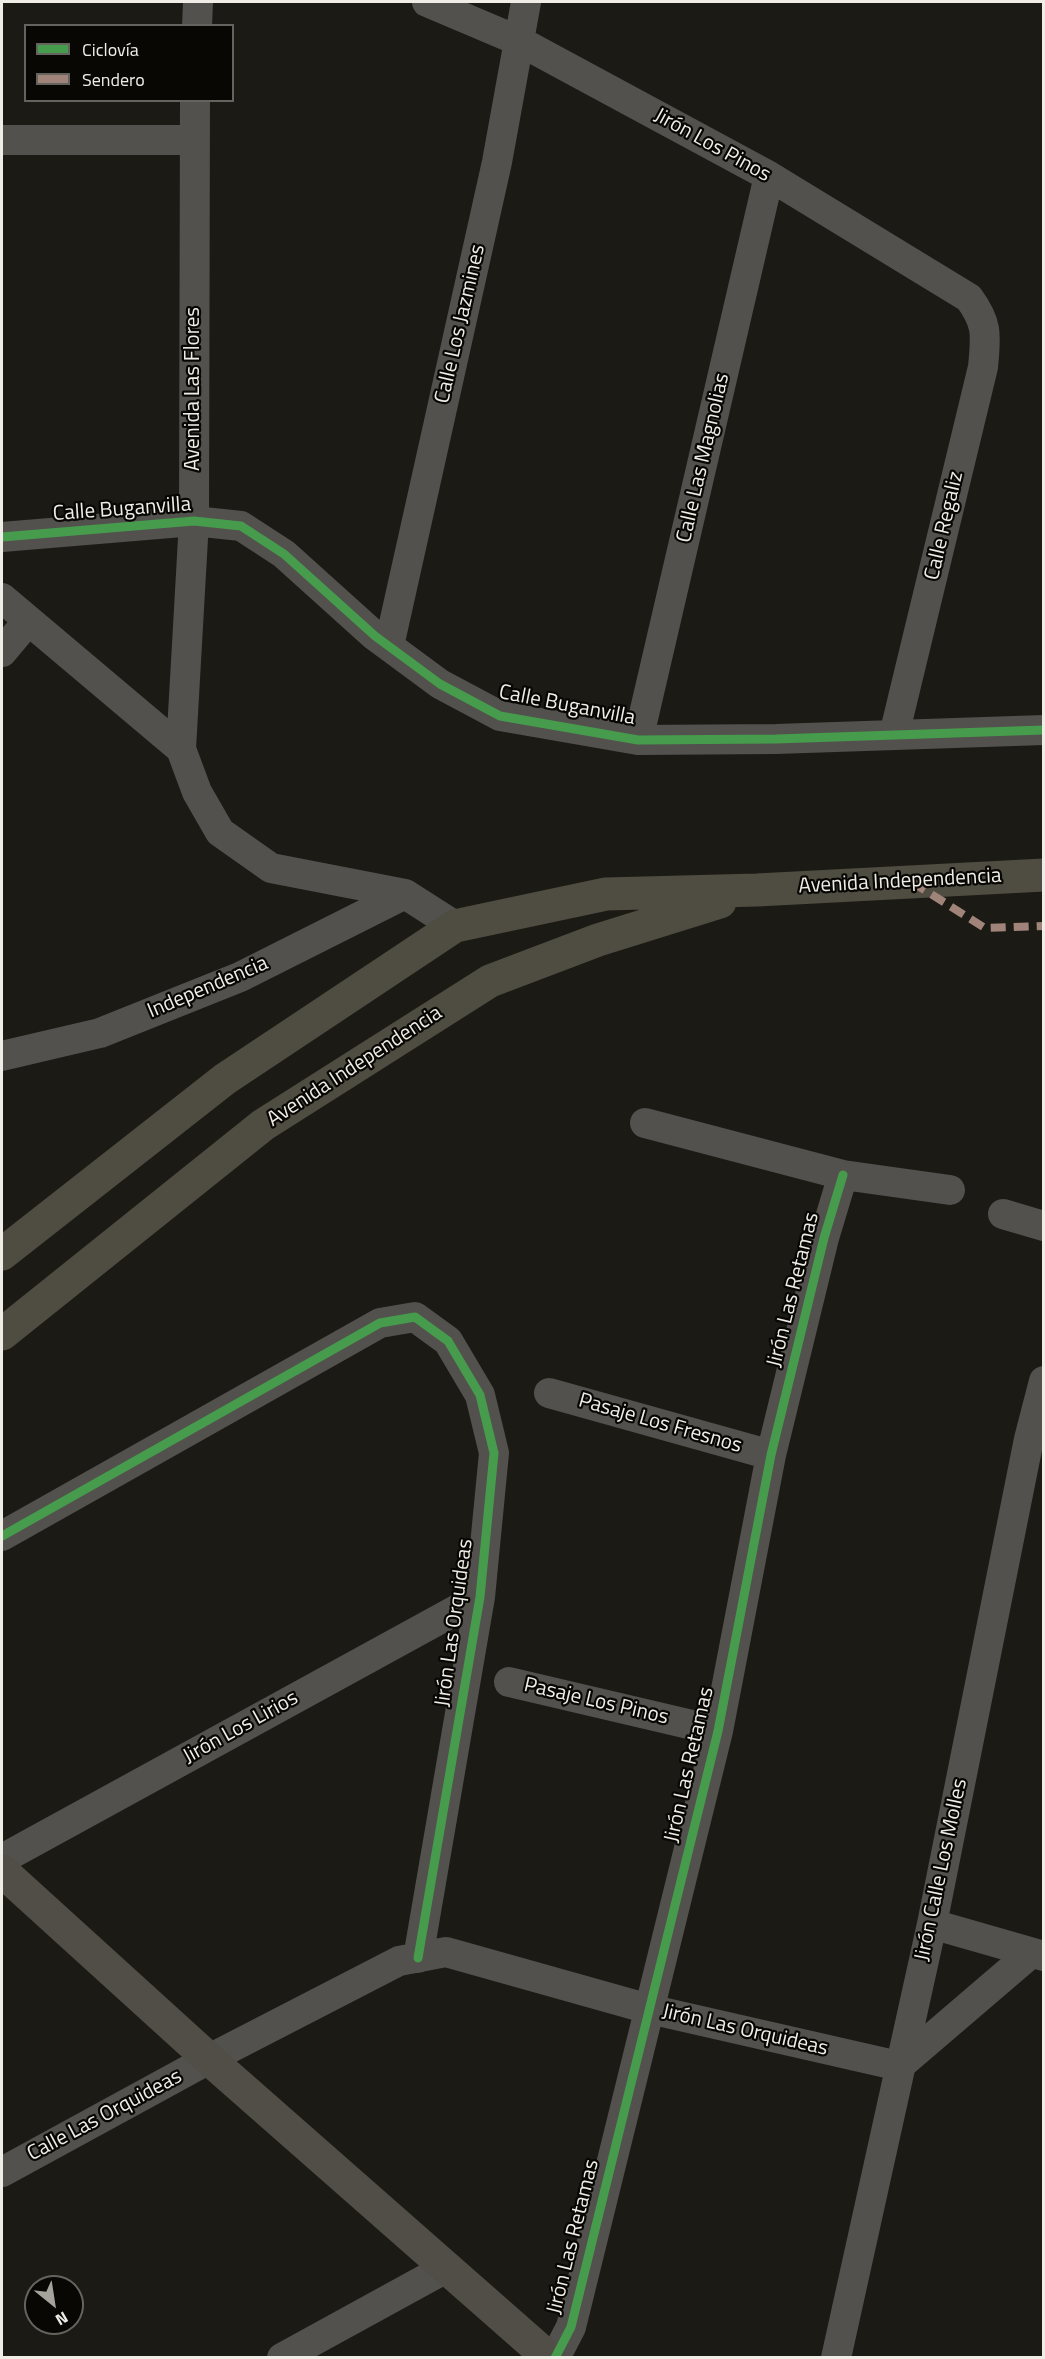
<!DOCTYPE html>
<meta charset="utf-8">
<style>
body{margin:0}
#map{position:relative;width:1045px;height:2359px;overflow:hidden;background:#1c1a14;font-family:"Titillium Web",sans-serif}
canvas{display:block}
.frame{position:absolute;inset:0;border:3px solid #efede6;pointer-events:none}
.legend{position:absolute;left:24px;top:24px;width:210px;height:78px;box-sizing:border-box;background:#080704;border:2px solid #64635e;margin:0;padding:8px 10px;list-style:none;font-size:18px;color:#efede6}
.legend li{display:flex;align-items:center;gap:12px;height:30px}
.legend b{width:30px;border:2px solid #64635e}
.north{position:absolute;left:24px;top:2275px;width:60px;height:60px;box-sizing:border-box;background:#080704;border:2px solid #64635e;border-radius:50%;rotate:150deg;font-size:16px;font-weight:700;line-height:24px;text-align:center;color:#efede6}
.north::after{content:'';display:block;margin:auto;width:21px;height:27px;background:#a5a39c;clip-path:polygon(50% 0,100% 100%,50% 72%,0 100%)}
</style>
<div id="map">
<canvas width="1045" height="2359"></canvas>
<div class="frame"></div>
<ul class="legend">
<li><b style="height:8px;background:#469c4c"></b>Ciclovía</li>
<li><b style="height:8px;background:#a18479"></b>Sendero</li>
</ul>
<div class="north">N</div>
</div>
<script>
const g = document.querySelector('canvas').getContext('2d');
g.lineJoin = 'round';
function strokePath(path, color, width, dash) {
  g.strokeStyle = color;
  g.lineWidth = width;
  g.lineCap = dash ? 'butt' : 'round';
  g.setLineDash(dash || []);
  g.stroke(path);
}
function label(font, color, halo, rows, align = 'center') {
  g.font = font + ' "Titillium Web",sans-serif';
  g.lineWidth = 4.5;
  g.setLineDash([]);
  g.textBaseline = 'middle';
  g.strokeStyle = halo;
  g.fillStyle = color;
  for (const [text, x, y, turn = 0] of rows) {
    g.save();
    g.translate(x, y);
    g.rotate((+turn || 0) * Math.PI / 180);
    g.textAlign = isNaN(turn) ? turn : align;
    if (halo) g.strokeText(text, 0, 0);
    g.fillText(text, 0, 0);
    g.restore();
  }
}
const street = new Path2D(`
 M427 2 519 41 769 176 969 298C988 324 986 335 983 367L894 735
 M197 26 198 2
 M2 140H194
 M2 537 194 521 241 526 284 554 375 636 440 684 500 716 638 740 776 739 1044 730
 M2 598 181 749 197 792 220 832 271 868 405 894 455 926
 M389 646 497 162 526 2
 M2 652 28 621
 M638 740 769 176
 M181 749 194 521 195 100
 M2 1056 100 1033 240 977 405 894
 M645 1123 843 1175 950 1190
 M1003 1214 1044 1226
 M549 1393 771 1455
 M2 1536 380 1323 415 1317 448 1341 480 1395 494 1453 480 1597 418 1958
 M509 1682 718 1731
 M2 1859 480 1597
 M932 1924 1044 1956
 M2 2172 209 2059 399 1961 446 1952 649 2009 899 2066 1031 1953
 M282 2358 446 2268
 M555 2358 571 2327 718 1731 771 1455 824 1238 843 1175
 M836 2358 932 1924 1029 1439 1044 1381`);
const secondary = new Path2D(`
 M2 1871 209 2059 549 2358`);
const primary = new Path2D(`
 M2 1254 225 1079 455 926 606 894 757 890 1044 875
 M2 1334 263 1125 490 981 598 940 720 902`);
const quiet = new Path2D(`
 M912 882 985 928 1044 926`);
const cycleway = new Path2D(`
 M2 537 194 521 241 526 284 554 375 636 440 684 500 716 638 740 776 739 1044 730
 M2 1536 380 1323 415 1317 448 1341 480 1395 494 1453 480 1597 418 1958
 M555 2358 571 2327 718 1731 771 1455 824 1238 843 1175`);
const streetNames = [
 ["Jirón Los Pinos",712,146,29],
 ["Calle Los Jazmines",461,324,-77],
 ["Avenida Las Flores",194,389,-90],
 ["Calle Las Magnolias",704,458,-77],
 ["Calle Buganvilla",122,510,-4],
 ["Calle Regaliz",945,526,-77],
 ["Calle Buganvilla",567,706,11],
 ["Avenida Independencia",900,882,-3],
 ["Independencia",208,988,-23],
 ["Avenida Independencia",355,1067,-33],
 ["Jirón Las Retamas",794,1290,-76],
 ["Pasaje Los Fresnos",660,1424,16],
 ["Jirón Las Orquideas",455,1623,-82],
 ["Pasaje Los Pinos",596,1702,13],
 ["Jirón Los Lirios",241,1728,-29],
 ["Jirón Las Retamas",690,1765,-77],
 ["Jirón Calle Los Molles",942,1870,-78],
 ["Jirón Las Orquideas",745,2031,13],
 ["Calle Las Orquideas",105,2116,-28],
 ["Jirón Las Retamas",574,2237,-76]
];
strokePath(street, '#52514d', 30);
strokePath(secondary, '#504e46', 33);
strokePath(primary, '#4f4d42', 33);
strokePath(quiet, '#a18479', 8, [15, 8]);
strokePath(cycleway, '#469c4c', 9);
label('21px', '#efede6', '#080704', streetNames);
</script>
